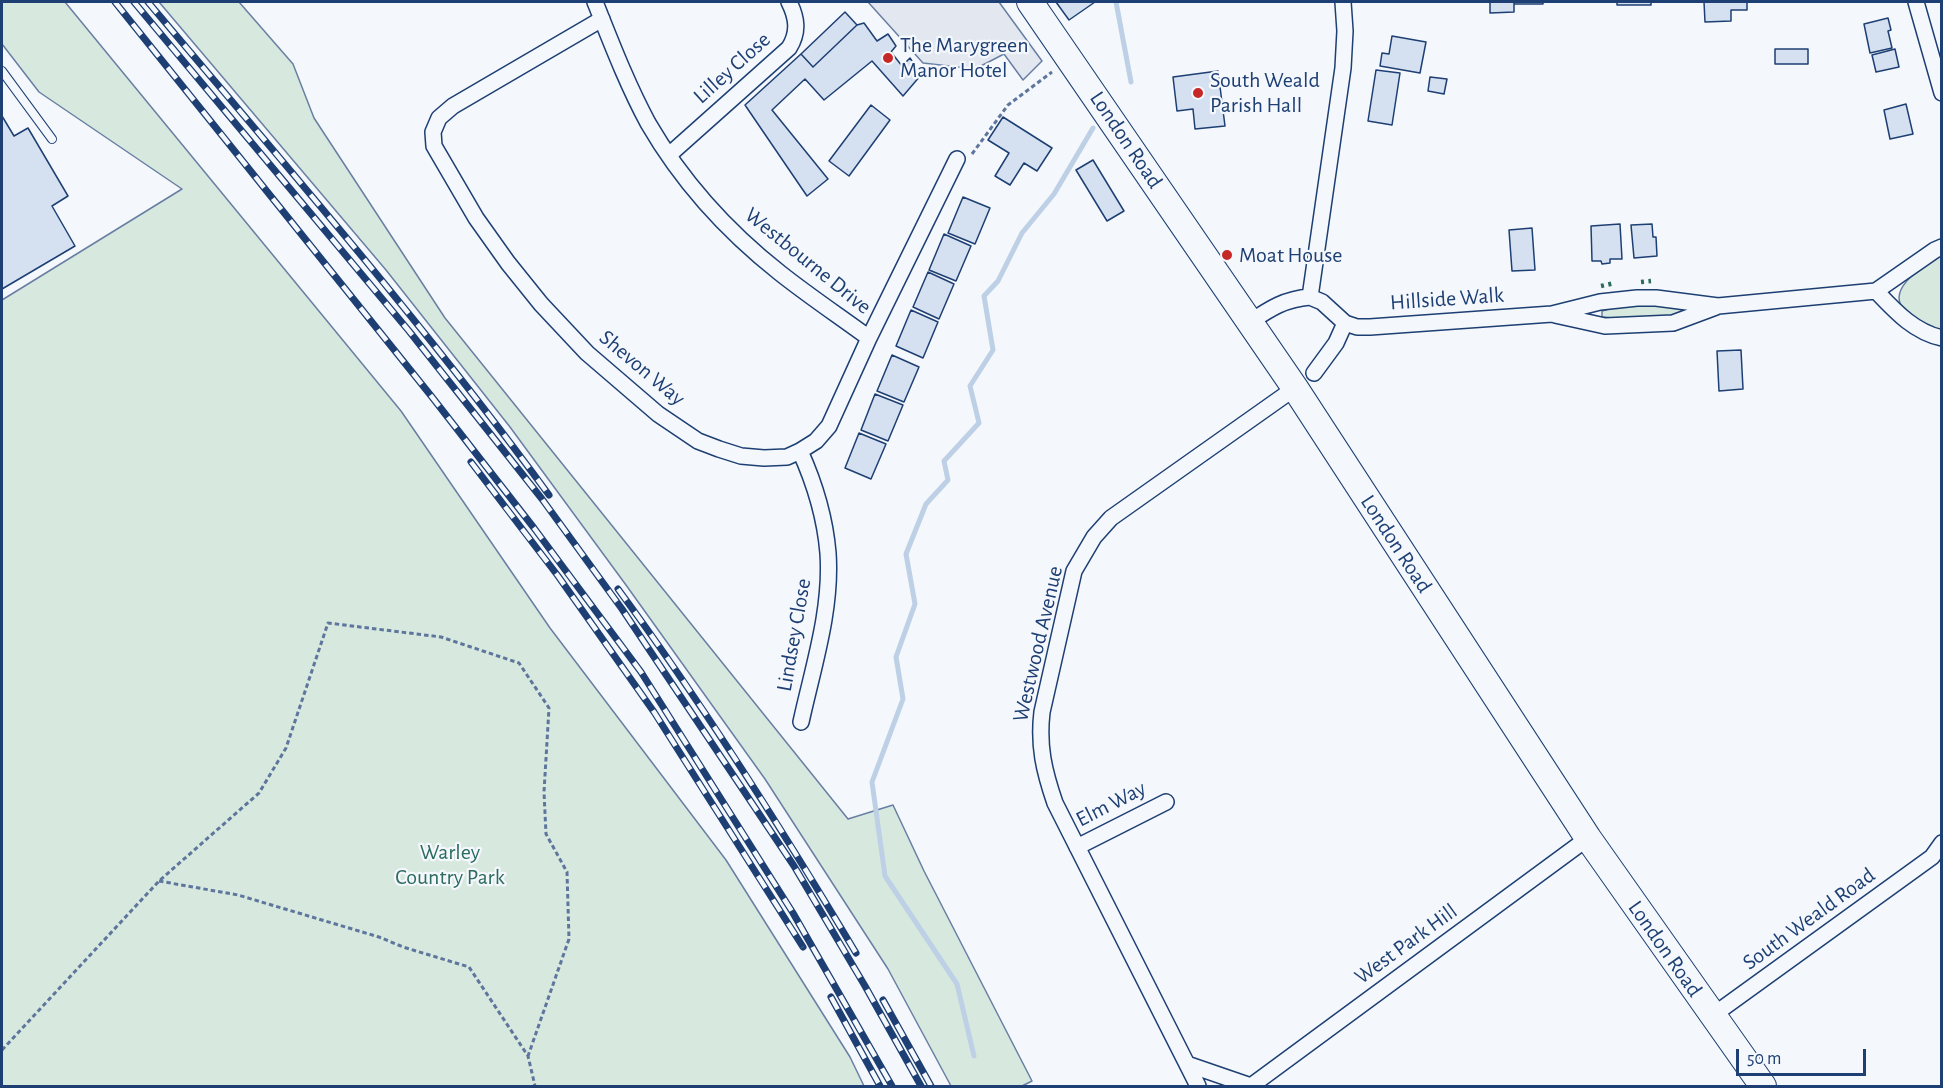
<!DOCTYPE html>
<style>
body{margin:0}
#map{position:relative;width:1943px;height:1088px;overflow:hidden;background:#f4f7fb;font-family:"Alegreya Sans",sans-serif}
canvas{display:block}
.frame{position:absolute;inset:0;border:3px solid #1d3f73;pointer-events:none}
.scale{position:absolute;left:1736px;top:1049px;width:130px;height:27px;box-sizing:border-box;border:3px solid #1d3f73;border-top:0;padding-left:8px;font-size:18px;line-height:21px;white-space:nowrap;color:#1d3f73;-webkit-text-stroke:4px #f4f7fb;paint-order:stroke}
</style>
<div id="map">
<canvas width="1943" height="1088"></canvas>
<div class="frame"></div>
<div class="scale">50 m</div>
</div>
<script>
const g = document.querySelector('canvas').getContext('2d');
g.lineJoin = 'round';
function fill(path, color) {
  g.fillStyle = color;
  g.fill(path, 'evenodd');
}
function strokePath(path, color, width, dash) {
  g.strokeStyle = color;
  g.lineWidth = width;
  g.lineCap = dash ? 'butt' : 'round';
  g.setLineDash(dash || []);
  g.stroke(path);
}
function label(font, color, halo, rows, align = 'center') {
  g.font = font + ' "Alegreya Sans",sans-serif';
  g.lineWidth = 4.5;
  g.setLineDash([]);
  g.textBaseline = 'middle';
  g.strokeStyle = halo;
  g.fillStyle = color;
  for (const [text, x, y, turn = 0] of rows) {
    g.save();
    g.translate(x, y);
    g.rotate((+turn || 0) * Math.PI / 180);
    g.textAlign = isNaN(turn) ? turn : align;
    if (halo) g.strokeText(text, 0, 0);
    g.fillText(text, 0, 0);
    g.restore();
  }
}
const green = new Path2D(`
 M2 2H65L401 411 550 628 726 860 850 1057 864 1086H2V300L182 189 39 92 2 44Z
 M159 2H239L293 64 314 118 445 318 848 819 893 805 924 871 1032 1081 1022 1086H951L888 969 765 779 626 585 510 427 386 270Z
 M1941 255V331C1929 328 1922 323 1913 316 1909 313 1904 310 1902 307 1888 286 1928 263 1941 255Z
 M1671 302 1695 311C1664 320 1634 321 1602 317V311L1625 305Z`);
const parking = new Path2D(`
 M868 2H999L1042 61 1023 80 1004 54 975 69 923 63Z`);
const stream = new Path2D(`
 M1116 2 1131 82
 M974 1056 957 984 885 876 872 782 903 699 896 657 915 604 906 554 926 504 948 480 944 461 979 423 970 386 993 350 984 296 998 281 1022 233 1054 194 1093 128`);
const building = new Path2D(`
 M1056 2H1095L1069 20Z
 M1490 2H1514V12L1490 13Z
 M1514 2H1543V4H1514Z
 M1617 2H1651V5H1617Z
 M1704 2H1747V10H1731V21L1705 22Z
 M845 12 857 25 813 67 801 54Z
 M1888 18 1891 30 1888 31 1892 48 1870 53 1864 24Z
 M864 23 877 41 888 34 896 46 891 52 902 66 910 58 921 75 903 96 872 61 824 100 805 79 772 110 828 179 807 196 745 105 801 54 813 67 857 25Z
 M1392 36 1426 42 1420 73 1380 66 1382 53 1389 54Z
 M1775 49H1808V64H1775Z
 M1895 49 1899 67 1876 72 1872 55Z
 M1376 70 1400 73 1392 125 1368 121Z
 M1218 71 1225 126 1195 129 1193 109 1177 111 1173 77Z
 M1430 77 1447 79 1444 94 1428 91Z
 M1906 104 1913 134 1890 139 1884 110Z
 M871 105 890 120 849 176 829 161Z
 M2 116 14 136 28 128 68 196 52 206 75 246 2 289Z
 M1003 117 1052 148 1037 171 1024 163 1010 185 995 176 1009 153 988 140Z
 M1093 160 1124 211 1107 221 1076 170Z
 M963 197 990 208 975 244 948 233Z
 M1620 224 1622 259H1610V263L1602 264 1601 261H1592L1591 226Z
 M1652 224 1653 237H1656L1657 256 1634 258 1631 225Z
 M1532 228 1535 270 1512 271 1509 230Z
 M944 234 971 246 956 281 929 270Z
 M928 272 954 284 939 319 913 307Z
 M911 310 938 322 923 358 896 346Z
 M1741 350 1743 389 1719 391 1717 351Z
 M892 355 919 367 904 402 877 391Z
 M875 394 903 405 888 441 861 430Z
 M859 433 886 444 871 479 845 468Z`);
const path = new Path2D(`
 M972 154 1008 105 1052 72
 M159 881 238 895 379 937 403 947 469 967 528 1056 535 1086
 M2 1050 159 881 259 793 286 748 328 623 441 637 519 663 549 708 544 792 546 834 567 872 569 939 528 1056`);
const service = new Path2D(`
 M2 71 52 139`);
const minor = new Path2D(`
 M595 2C611 42 627 84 648 123 681 180 728 232 780 273 809 296 839 316 869 338
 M1916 2 1942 93
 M602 19 453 106 439 118 433 132 434 146 476 218 508 263 541 304 587 353 658 414 698 441 719 449 741 456 764 458 787 457 800 451 816 441 829 426 869 338 957 159
 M669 155 789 48C799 32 797 18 789 2
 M1876 291C1895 311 1914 332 1942 338
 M1310 297 1322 302 1345 323 1336 343 1314 373
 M1555 315 1605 326 1673 323 1716 307
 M1250 322C1271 308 1285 299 1310 297L1343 68 1345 31 1343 2
 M1345 323 1357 327H1370L1552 314 1600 302 1637 298H1656L1718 306 1876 291 1935 250 1942 247
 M800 451C815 484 825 517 828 553 832 610 813 667 801 722
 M1077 847 1166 802
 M1712 1016 1932 857 1942 843
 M1187 1064 1251 1086
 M1198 1086 1055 803C1044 771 1038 746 1042 712L1074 571 1094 537 1111 518 1295 388
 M1251 1086 1588 838`);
const primary = new Path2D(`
 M1030 2 1295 388 1588 838 1763 1086`);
const rail = new Path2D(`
 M115 2 432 397 534 528 641 672 793 913 892 1086
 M134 2 409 331 542 499 622 609 794 866 865 986 921 1086
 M148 2C284 164 424 324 549 495
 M471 462 558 576 654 712 803 947
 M618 589C704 706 782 829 856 953
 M831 997 880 1086
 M883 1000 931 1086`);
const hedge = new Path2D(`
 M1641 282 1651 281
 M1601 286 1615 283`);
const markers = [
 [888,58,6,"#c62828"],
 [1198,93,6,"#c62828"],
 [1227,255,6,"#c62828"]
];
const poiNames = [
 ["The Marygreen",900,45],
 ["Manor Hotel",900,70],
 ["South Weald",1210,80],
 ["Parish Hall",1210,105],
 ["Moat House",1239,255]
];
const streetNames = [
 ["Lilley Close",732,68,-42],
 ["London Road",1126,140,56],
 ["Westbourne Drive",808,261,39],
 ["Hillside Walk",1447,299,-4],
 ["Shevon Way",642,368,40],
 ["London Road",1396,544,57],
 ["Lindsey Close",794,635,-80],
 ["Westwood Avenue",1038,644,-77],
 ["Elm Way",1111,804,-27],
 ["South Weald Road",1809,919,-36],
 ["West Park Hill",1406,944,-36],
 ["London Road",1665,949,55]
];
const parkNames = [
 ["Warley",450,852],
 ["Country Park",450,877]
];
fill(green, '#d7e8df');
strokePath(green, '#687fa3', 1.5);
fill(parking, '#e3e8f0');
strokePath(parking, '#687fa3', 1.5);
strokePath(stream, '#bed0e5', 5);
fill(building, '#d5e0f0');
strokePath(building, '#1d3f73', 1.5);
strokePath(service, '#1d3f73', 10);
strokePath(minor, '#1d3f73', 18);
strokePath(primary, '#1d3f73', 28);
strokePath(path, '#5e769c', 3, [4.5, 3]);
strokePath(service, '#f4f7fb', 8);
strokePath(minor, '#f4f7fb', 15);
strokePath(primary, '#f4f7fb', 26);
strokePath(rail, '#1d3f73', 7);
strokePath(rail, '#f4f7fb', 4.5, [14]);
strokePath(hedge, '#2c6c60', 4.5, [3, 4.5]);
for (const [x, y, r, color] of markers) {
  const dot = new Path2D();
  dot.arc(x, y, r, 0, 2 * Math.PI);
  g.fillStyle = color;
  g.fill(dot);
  strokePath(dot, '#f4f7fb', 2);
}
label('22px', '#1d3f73', '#f4f7fb', poiNames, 'left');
label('22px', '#1d3f73', '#f4f7fb', streetNames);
label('22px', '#2c6c60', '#f4f7fb', parkNames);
</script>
